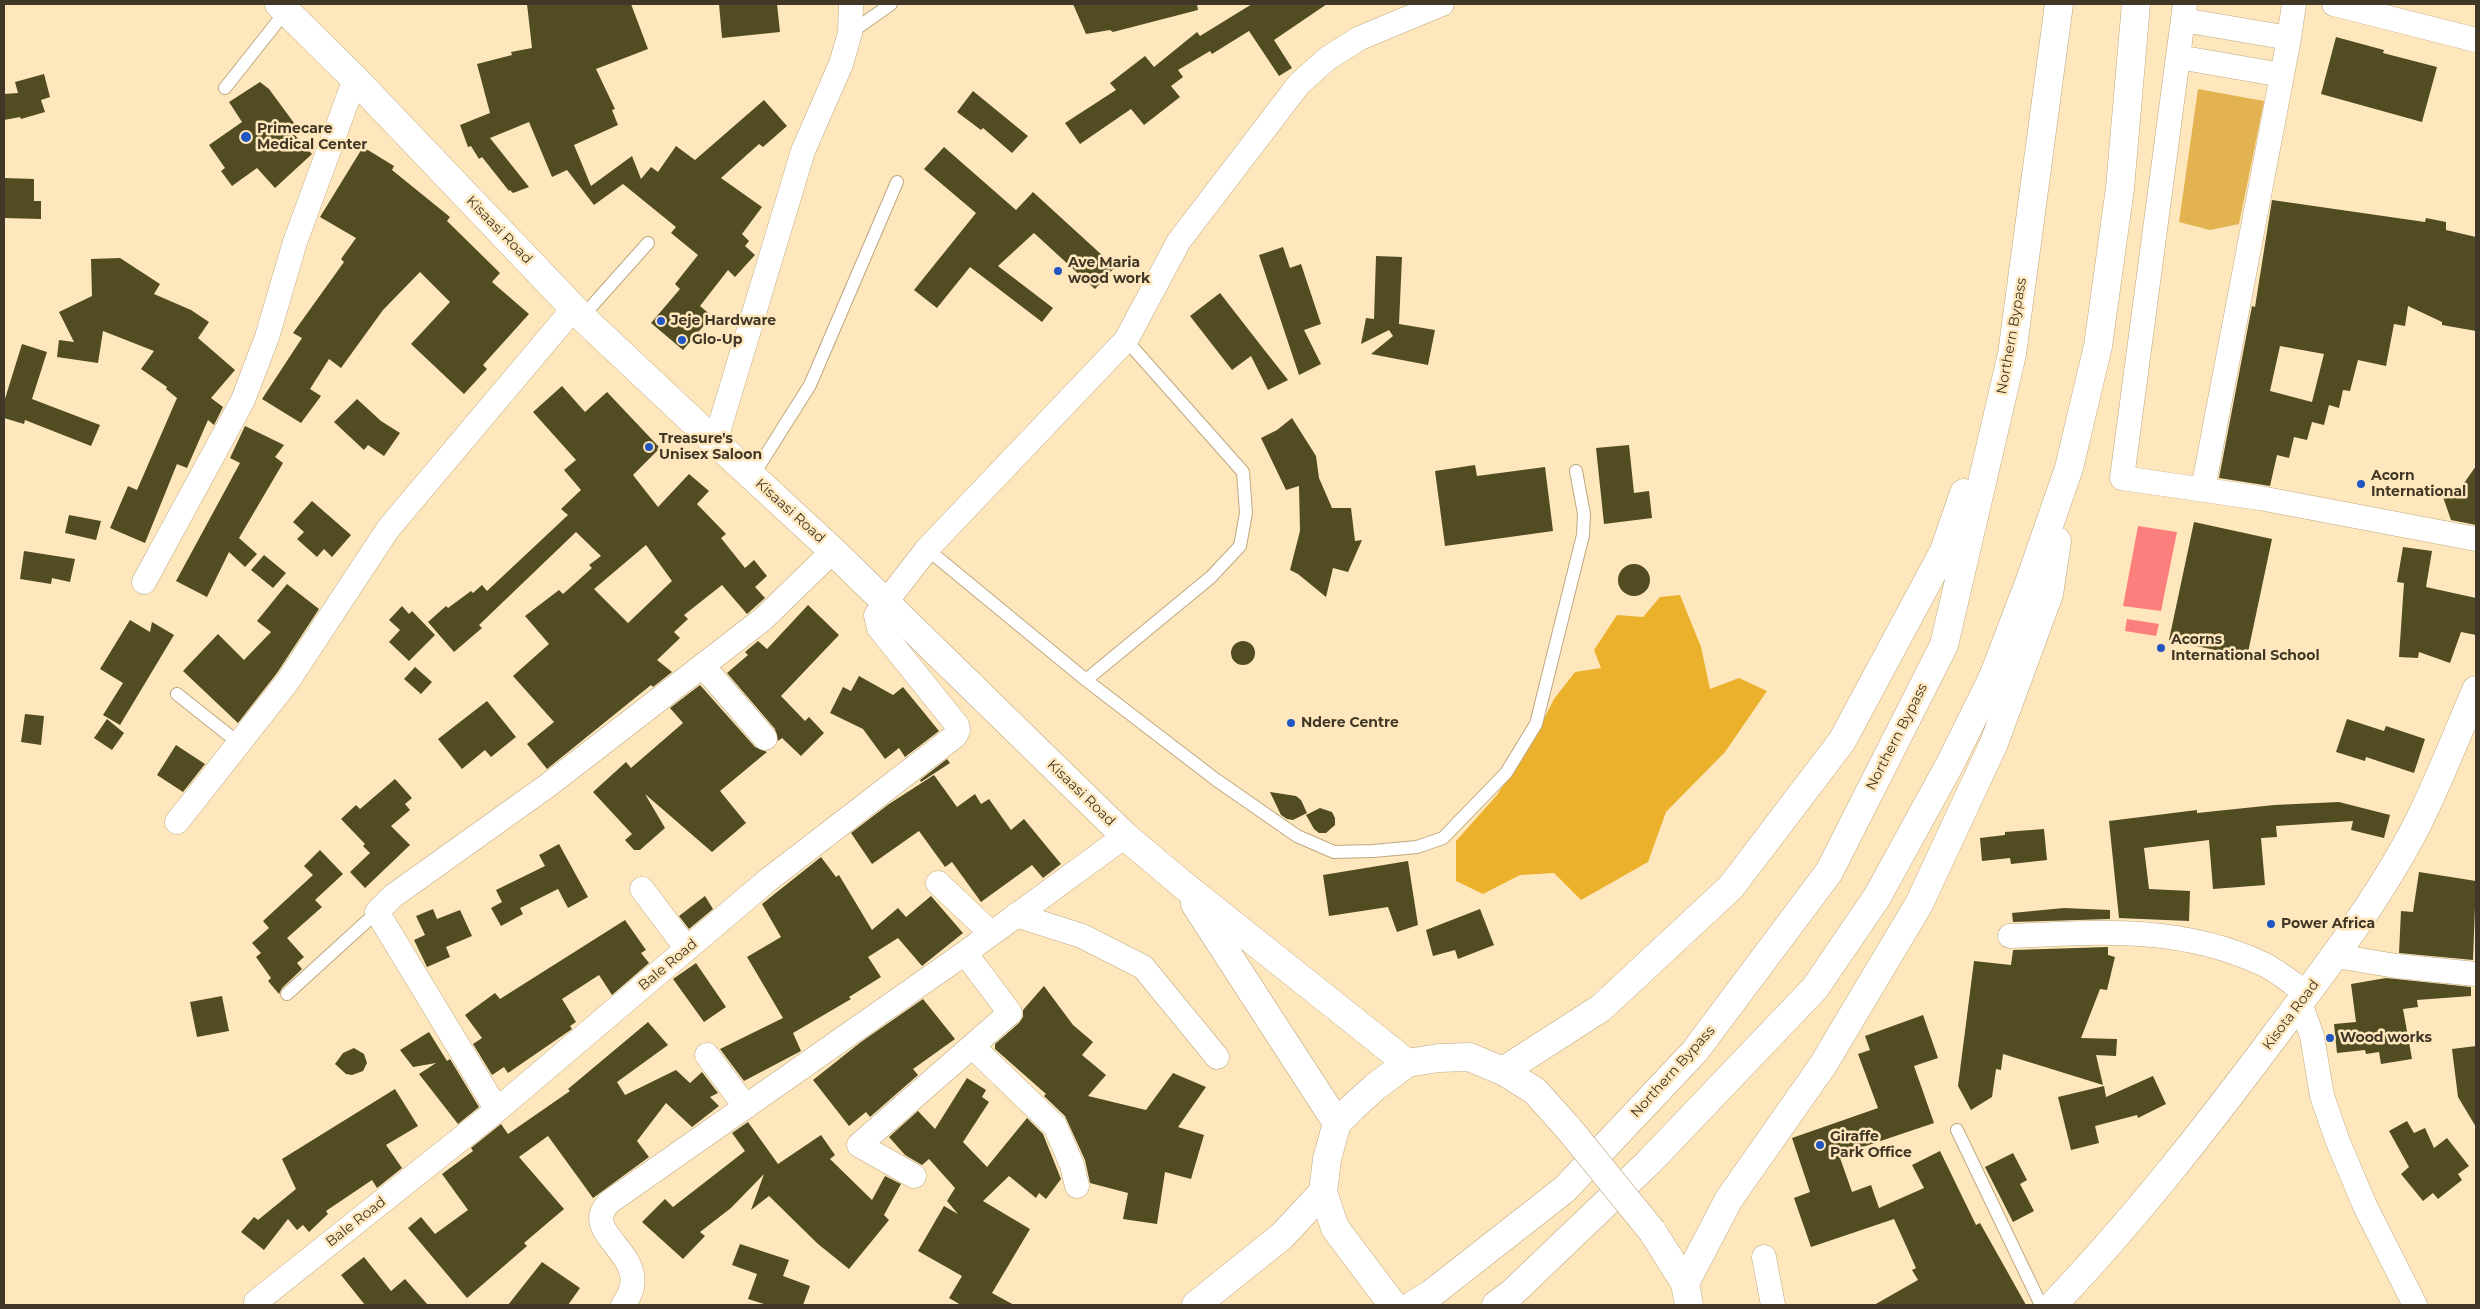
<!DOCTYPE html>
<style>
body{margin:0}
#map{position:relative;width:2480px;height:1309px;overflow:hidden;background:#fee7bc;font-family:Montserrat,sans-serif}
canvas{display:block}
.frame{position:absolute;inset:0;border:5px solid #403726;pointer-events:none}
</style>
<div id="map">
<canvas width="2480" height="1309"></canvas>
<div class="frame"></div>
</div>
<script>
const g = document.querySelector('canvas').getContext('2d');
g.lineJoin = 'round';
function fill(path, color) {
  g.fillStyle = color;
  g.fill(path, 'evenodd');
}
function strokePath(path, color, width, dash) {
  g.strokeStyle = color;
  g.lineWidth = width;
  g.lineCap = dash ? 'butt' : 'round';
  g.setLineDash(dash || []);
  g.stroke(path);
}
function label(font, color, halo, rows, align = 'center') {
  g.font = font + ' Montserrat,sans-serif';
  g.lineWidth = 5;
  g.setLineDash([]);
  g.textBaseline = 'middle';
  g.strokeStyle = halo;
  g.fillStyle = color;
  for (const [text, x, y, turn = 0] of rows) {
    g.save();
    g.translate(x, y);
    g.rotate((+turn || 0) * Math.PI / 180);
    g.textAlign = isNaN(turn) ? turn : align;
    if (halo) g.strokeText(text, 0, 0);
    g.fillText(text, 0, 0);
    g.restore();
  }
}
const green = new Path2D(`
 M2198 89 2264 101 2239 224 2210 230 2179 222Z`);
const forest = new Path2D(`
 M1680 595 1701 647 1710 689 1739 678 1767 691 1725 752 1666 812 1648 862 1581 900 1554 873 1520 875 1483 894 1456 881V841L1497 795 1536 735 1554 699 1575 672 1601 668 1594 650 1617 615 1643 617 1660 597Z`);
const water = new Path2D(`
 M2138 526 2177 532 2161 611 2123 606Z
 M2127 619 2159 624 2156 636 2125 631Z`);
const building = new Path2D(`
 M527 4H631L648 49 596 69 615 109 612 110 618 125 574 145 591 186 632 156 641 179 651 167 658 172 676 146 695 160 764 100 787 126 763 147 759 144 721 178 762 207 742 234 749 241 745 246 755 255 735 277 728 270 700 306 712 316 683 350 651 323 680 289 675 284 698 255 671 233 676 227 623 184 594 205 567 170 552 177 529 122 490 138 529 187 513 193 510 190 509 191 482 157 479 159 471 146 468 147 460 125 490 113 477 64 512 55 511 52 532 48Z
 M719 4H777L780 32 722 38Z
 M1073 4H1197L1198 10 1113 32 1110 30 1086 34Z
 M1252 4H1327L1274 40 1292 68 1279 76 1249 31 1212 54 1210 51 1178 70 1183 77 1171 86 1180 97 1144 125 1131 109 1080 144 1065 123 1116 90 1110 83 1145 56 1154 67 1197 32 1200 36Z
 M2336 37 2384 50 2383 53 2437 67 2422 122 2321 94Z
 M44 74 50 97 41 100 45 112 21 119 20 117 4 120V94L18 93 15 82Z
 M260 82 269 89 297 127 292 132 312 154 275 188 257 168 232 186 221 171 225 168 209 145 242 122 229 102Z
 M973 91 1028 136 1012 153 983 128 981 130 957 112Z
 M363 147 394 166 392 170 450 217 447 221 500 273 492 282 529 314 483 365 487 369 464 394 411 344 450 302 420 272 383 310 341 368 329 359 310 389 321 396 301 423 262 399 302 338 293 333 344 262 341 259 356 238 320 217Z
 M944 147 1016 210 1033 192 1115 267 1095 289 1034 233 998 266 1053 308 1042 322 970 267 937 308 914 290 976 213 924 169Z
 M4 178 34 179V201H41V219L4 218Z
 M2272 200 2425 222 2426 218 2446 222V230L2476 237V331L2442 325V322L2408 306 2405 326 2394 324 2386 366 2358 360 2350 391 2343 390 2339 408 2329 405 2324 425 2312 422 2307 440 2294 437 2289 458 2277 455 2270 486 2219 478 2252 306 2255 307ZM2280 346 2324 354 2312 402 2270 391Z
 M1283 247 1290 268 1301 264 1321 324 1304 330 1321 364 1299 375 1259 255Z
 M1376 256 1402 257 1399 324 1435 330 1428 365 1371 354 1393 336 1389 330 1361 344 1366 318 1374 319Z
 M120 258 160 284 154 294 191 310 209 322 198 338 235 370 211 398 223 407 214 425 208 420 187 468 177 464 145 543 110 528 128 486 137 490 177 398 166 389 167 387 141 369 154 351 103 331 98 363 57 357 59 340 74 342 59 312 92 296 91 259Z
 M1220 293 1262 347 1288 380 1268 390 1251 356 1232 370 1190 316Z
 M22 344 47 352 32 399 100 425 91 446 25 420 24 424 4 418V402Z
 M562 386 585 412 607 392 660 448 633 475 658 507 689 474 709 491 697 504 726 534 721 538 745 568 754 560 767 576 755 587 765 598 747 614 722 585 684 615 688 619 674 632 680 638 657 660 672 672 653 687 651 685 547 769 527 744 554 722 513 676 549 644 525 616 559 590 563 594 592 568 589 565 601 556 576 532 479 625 482 628 454 652 428 622 446 606 448 608 471 591 473 593 482 585 487 591 568 515 561 509 581 490 564 470 576 460 533 412ZM646 545 672 581 628 623 594 589Z
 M357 399 381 421 400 433 384 456 368 445 364 450 334 422Z
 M1292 418 1316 456 1319 478 1332 508H1351L1355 541 1362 540 1348 572 1333 568 1326 597 1298 574 1290 570 1300 531 1299 486 1286 490 1261 438 1277 430Z
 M245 426 284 445 275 457 283 463 239 538 257 554 245 567 229 552 207 597 176 581 240 463 230 458Z
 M1629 445 1634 493 1649 491 1652 518 1604 524 1596 448Z
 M1475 465 1477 476 1545 467 1553 531 1445 546 1435 471Z
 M2476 466V525L2451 520 2443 497 2462 486Z
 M312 501 351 535 332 557 324 549 317 557 297 539 304 532 293 522Z
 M69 515 101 521 96 540 65 533Z
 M2194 522 2272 539 2247 657 2169 640Z
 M2403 547 2432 551 2426 587 2476 598V635L2461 632 2450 663 2419 652 2418 658 2399 657 2404 583 2397 582Z
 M24 551 75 559 70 582 52 578 51 584 20 579Z
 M264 555 286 573 273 588 251 570Z
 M1618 580a16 16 0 1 1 32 0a16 16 0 1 1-32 0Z
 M287 584 319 609 277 673 238 723 183 671 218 634 244 660 271 632 257 621Z
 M808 605 839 635 781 696 805 721 809 717 824 733 801 756 782 738 778 741 775 729 727 673 748 655 745 652 758 641 767 649Z
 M402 606 409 614 412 611 435 635 409 661 389 642 400 630 389 620Z
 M130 620 150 632 152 622 174 635 120 725 103 715 123 683 100 669Z
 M1231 653a12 12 0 1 1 24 0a12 12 0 1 1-24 0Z
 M415 667 432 682 421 694 404 679Z
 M859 676 893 695 903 687 939 731 905 757 899 748 885 759 863 729 830 713 843 687 851 691Z
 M700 685 755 747 767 752 720 791 746 823 712 852 645 794 665 828 640 850H634L625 840 632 834 593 792 626 762 631 768 683 723 670 708Z
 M487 701 516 737 491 757 485 750 462 769 438 739Z
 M25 714 44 716 41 745 21 742Z
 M107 719 124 733 112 750 94 738Z
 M2347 719 2384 731 2386 726 2425 739 2414 773 2366 757 2365 761 2336 752Z
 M176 745 205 764 183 792 157 775Z
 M947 759 950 763 921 782 920 780Z
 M934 775 957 807 975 794 981 804 989 799 1011 830 1024 819 1061 864 1043 878 1032 865 981 902 952 862 945 867 919 831 872 864 851 833 889 804Z
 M395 779 412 798 405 804 410 810 391 826 410 845 365 888 350 872 370 853 363 846 365 844 341 819 356 805 360 809Z
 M1270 792 1296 796 1301 800 1307 813 1293 820 1287 819 1281 815Z
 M2339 802 2390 815 2384 838 2351 830 2353 821 2276 826 2277 837 2261 838 2265 885 2213 889 2209 840 2144 848 2149 889 2190 891 2189 921 2119 918 2109 821 2197 810V813L2274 805Z
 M1320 808 1332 812 1335 818V825L1326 833H1319L1314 829 1306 815Z
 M2044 829 2047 860 2011 864 2010 858 1982 861 1980 838 2005 835V832Z
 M559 844 588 897 568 908 558 889 520 908 523 914 501 926 491 908 502 902 496 890 545 866 539 855Z
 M320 850 343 874 315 900 322 907 287 938 304 957 297 963 302 969 282 988 279 994 268 981 271 978 256 957 261 953 252 943 269 928 263 921 313 875 304 866Z
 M821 857 836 877 839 875 872 930 898 908 906 917 931 896 963 933 922 966 898 938 868 957 881 977 849 997 851 999 793 1033 801 1051 744 1081 720 1049 783 1018 747 957 781 937 762 904Z
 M1408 861 1418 925 1397 932 1388 907 1329 916 1323 875Z
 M2419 872 2476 881 2473 960 2399 953 2401 911 2413 912Z
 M705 896 713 909 689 929 679 916Z
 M2064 908 2110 910V919L2013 922 2012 913Z
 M433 909 437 919 460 910 472 936 446 947 450 957 427 967 414 940 425 935 416 916Z
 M1480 909 1494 945 1458 959 1455 950 1433 956 1426 930Z
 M625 920 646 950 641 953 649 963 612 995 599 975 562 999 576 1022 570 1026 572 1029 508 1073 504 1067 492 1075 473 1044 482 1038 465 1015 495 993 500 999Z
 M2108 947V955L2115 957 2107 990 2100 989 2081 1038 2117 1039 2116 1056 2096 1055 2103 1085 2003 1054 2001 1070 1996 1069 1992 1097 1971 1110 1958 1086 1974 961 2011 965 2013 950Z
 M696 963 726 1007 704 1022 673 979Z
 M2386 978 2471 987V996L2417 1000 2418 1007 2403 1009 2412 1059 2381 1064 2379 1052 2366 1054 2365 1050 2337 1053 2334 1024 2356 1022 2351 984Z
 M1044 986 1073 1025 1093 1042 1082 1055 1106 1075 1088 1096 1146 1110 1173 1073 1206 1087 1178 1127 1204 1135 1191 1179 1165 1172 1157 1224 1123 1219 1128 1193 1090 1183 1085 1160 1065 1116 1044 1096 1046 1094 995 1049V1044L1019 1023 1023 1017V1010Z
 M222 996 229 1031 197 1037 190 1002Z
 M923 999 955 1039 913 1069 918 1075 870 1117 866 1112 849 1126 813 1080 861 1042Z
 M1923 1015 1938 1058 1914 1066 1934 1123 1839 1155 1852 1192 1871 1185 1879 1208 1924 1188 1912 1165 1940 1151 1976 1225 1980 1223 2026 1305H1874L1918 1280 1912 1270 1916 1268 1894 1219 1811 1247 1794 1198 1810 1192 1792 1138 1878 1108 1858 1054 1870 1050 1865 1036Z
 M648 1022 668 1045 617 1082 625 1095 676 1070 690 1083 702 1072 718 1093 710 1097 719 1106 692 1127 666 1103 637 1141 649 1157 593 1198 548 1136 519 1157 564 1209 524 1243 527 1246 467 1298 408 1228 421 1217 435 1234 468 1210 442 1174 473 1151 471 1148 501 1124 508 1134 570 1091 568 1089Z
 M429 1032 447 1061 450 1059 479 1107 458 1124 419 1074 436 1063 413 1067 400 1050Z
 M2476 1046V1127L2458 1097 2452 1049Z
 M354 1048 364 1054 367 1063 363 1071 352 1075 346 1074 335 1064 343 1053Z
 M2153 1076 2166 1104 2138 1118 2137 1115 2095 1126 2099 1143 2071 1150 2058 1097 2104 1086 2106 1097Z
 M967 1078 986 1090 982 1097 989 1102 963 1142 987 1167 1027 1118 1043 1134 1061 1179 1046 1199 1039 1193 1036 1198 1009 1176 983 1201 1030 1229 992 1293 1014 1305H961L949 1298 962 1276 918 1251 944 1206 958 1214 947 1201 955 1188 929 1159 922 1165 905 1155 889 1137 918 1111 935 1129Z
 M395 1089 418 1126 386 1145 402 1168 377 1188 372 1180 326 1211 328 1214 309 1232 303 1225 297 1230 288 1219 264 1250 241 1232 254 1217 258 1220 296 1189 282 1159Z
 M2407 1121 2414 1133 2425 1128 2434 1148 2447 1138 2469 1166 2458 1174 2462 1180 2438 1199 2433 1193 2423 1201 2401 1174 2409 1167 2389 1131Z
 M748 1122 778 1164 821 1135 835 1155 830 1159 872 1200 885 1176 901 1184 884 1215 889 1220 849 1269 818 1244 769 1196 751 1210 764 1174 731 1208 700 1232 705 1236 683 1259 642 1222 665 1199 673 1207 745 1151 732 1133Z
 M2013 1153 2027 1180 2020 1184 2034 1211 2013 1222 1985 1167Z
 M740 1244 789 1260 783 1276 810 1286 803 1305H767L748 1299 757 1274 732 1265Z
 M364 1257 391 1291 405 1279 428 1305H365L341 1275Z
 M542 1262 580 1288 568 1305H508Z`);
const service = new Path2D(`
 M850 33 891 4
 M225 88 286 11
 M582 317 648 243
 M752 477 810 385 897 182
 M927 549 1086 680 1215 779 1297 836 1334 852 1373 851 1417 847 1443 838 1506 773 1536 724 1583 535 1584 514 1576 471
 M1086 680 1211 577 1240 546 1246 513 1243 472 1126 340
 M177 694 240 744
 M287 994 377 912
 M1957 1130 2041 1305`);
const minor = new Path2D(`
 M2185 4 2122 478 2260 498 2476 539
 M2334 4 2476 40
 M2183 20 2289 38 2294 4
 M2178 57 2282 75 2289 38
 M715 442 803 151 841 64 850 33 851 4
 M2203 489 2282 75
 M144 582 243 400 267 337 295 242 355 79
 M703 666 765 738
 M177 822 288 681 388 529 574 308
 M938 883 991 933
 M642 889 687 949
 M1016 915 1082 936 1143 967 1217 1057
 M2010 936C2098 932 2180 925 2263 964 2278 971 2293 984 2307 994
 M2336 956 2396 966 2476 974
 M2300 1003 2312 1036 2322 1096 2338 1142 2365 1206 2415 1305
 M973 1047 1055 1126 1072 1165 1077 1186
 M707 1055 746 1107
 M497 1110 377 912 393 896 547 786 763 619 833 551
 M914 1176 859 1145 1010 1013 965 953
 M1764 1257 1773 1305
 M256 1302 497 1110 768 880 955 736 958 730 957 725 879 628 876 615 927 549 1126 340 1179 241 1299 84 1328 58 1360 38 1442 4
 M623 1305C656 1262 593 1240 602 1213 603 1210 606 1206 608 1203L965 953 1125 836`);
const tertiary = new Path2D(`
 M2053 1305C2134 1220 2206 1128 2276 1034 2327 967 2378 900 2417 825 2439 781 2457 735 2476 690`);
const secondary = new Path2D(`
 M279 4 355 79 582 317 715 442 833 551 1125 836 1182 884 1407 1063
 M1195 904 1337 1123
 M1652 1231 1685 1283 1689 1305
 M1393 1305 1335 1228 1323 1192 1327 1159 1337 1123 1352 1108 1375 1087 1407 1063 1439 1058 1469 1057 1503 1071 1535 1091 1569 1129`);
const motorway = new Path2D(`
 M1503 1071 1601 1008 1731 887 1842 741 1944 551 1964 493
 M1685 1283 1729 1199 1823 1065 1919 904 1994 743 2049 594 2057 541
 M1196 1305 1282 1236 1323 1192
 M1413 1305 1431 1294 1565 1189 1695 1051 1829 872 1944 645 2012 354 2059 4
 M1496 1305 1511 1294 1649 1162 1815 988 1877 897 1950 764 1993 677 2029 583 2069 468 2098 346 2120 188 2136 4`);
const secondaryBridge = new Path2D(`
 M1569 1129 1652 1231`);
const markers = [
 [246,137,6,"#2156c3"],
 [1058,271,5,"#2156c3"],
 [661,321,5,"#2156c3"],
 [682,340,5,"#2156c3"],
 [649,447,5,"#2156c3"],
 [2361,484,5,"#2156c3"],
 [2161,648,5,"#2156c3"],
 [1291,723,5,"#2156c3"],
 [2271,924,5,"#2156c3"],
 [2330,1038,5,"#2156c3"],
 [1820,1145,5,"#2156c3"]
];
const poiNames = [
 ["Primecare",257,129],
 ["Medical Center",257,145],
 ["Ave Maria",1068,263],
 ["wood work",1068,279],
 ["Jeje Hardware",671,321],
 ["Glo-Up",692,340],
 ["Treasure's",659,439],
 ["Unisex Saloon",659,455],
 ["Acorn",2371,476],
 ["International",2371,492],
 ["Acorns",2171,640],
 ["International School",2171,656],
 ["Ndere Centre",1301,723],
 ["Power Africa",2281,924],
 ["Wood works",2340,1038],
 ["Giraffe",1830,1137],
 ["Park Office",1830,1153]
];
const streetNames = [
 ["Kisaasi Road",499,230,46],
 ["Northern Bypass",2012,336,-80],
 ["Kisaasi Road",790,511,42],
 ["Northern Bypass",1897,737,-63],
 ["Kisaasi Road",1081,793,44],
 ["Bale Road",668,965,-40],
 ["Kisota Road",2291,1015,-53],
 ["Northern Bypass",1673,1072,-48],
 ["Bale Road",356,1222,-38]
];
fill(green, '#e3b352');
fill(forest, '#ebb02c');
fill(water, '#fb7f7d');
fill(building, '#514c22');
strokePath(service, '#bea87f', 14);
strokePath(minor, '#bea87f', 25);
strokePath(tertiary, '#bea87f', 29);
strokePath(secondary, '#bea87f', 29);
strokePath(motorway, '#bea87f', 29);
strokePath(service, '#fff', 12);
strokePath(minor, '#fff', 24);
strokePath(tertiary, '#fff', 28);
strokePath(secondary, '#fff', 28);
strokePath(motorway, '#fff', 28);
strokePath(secondaryBridge, '#bea87f', 29, []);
strokePath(secondaryBridge, '#fff', 28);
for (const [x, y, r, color] of markers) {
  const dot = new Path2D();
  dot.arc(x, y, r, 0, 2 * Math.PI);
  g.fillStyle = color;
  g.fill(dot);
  strokePath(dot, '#fee7bc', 2);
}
label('bold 14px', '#403726', '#fee7bc', poiNames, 'left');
label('14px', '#403726', '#fee7bc', streetNames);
</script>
